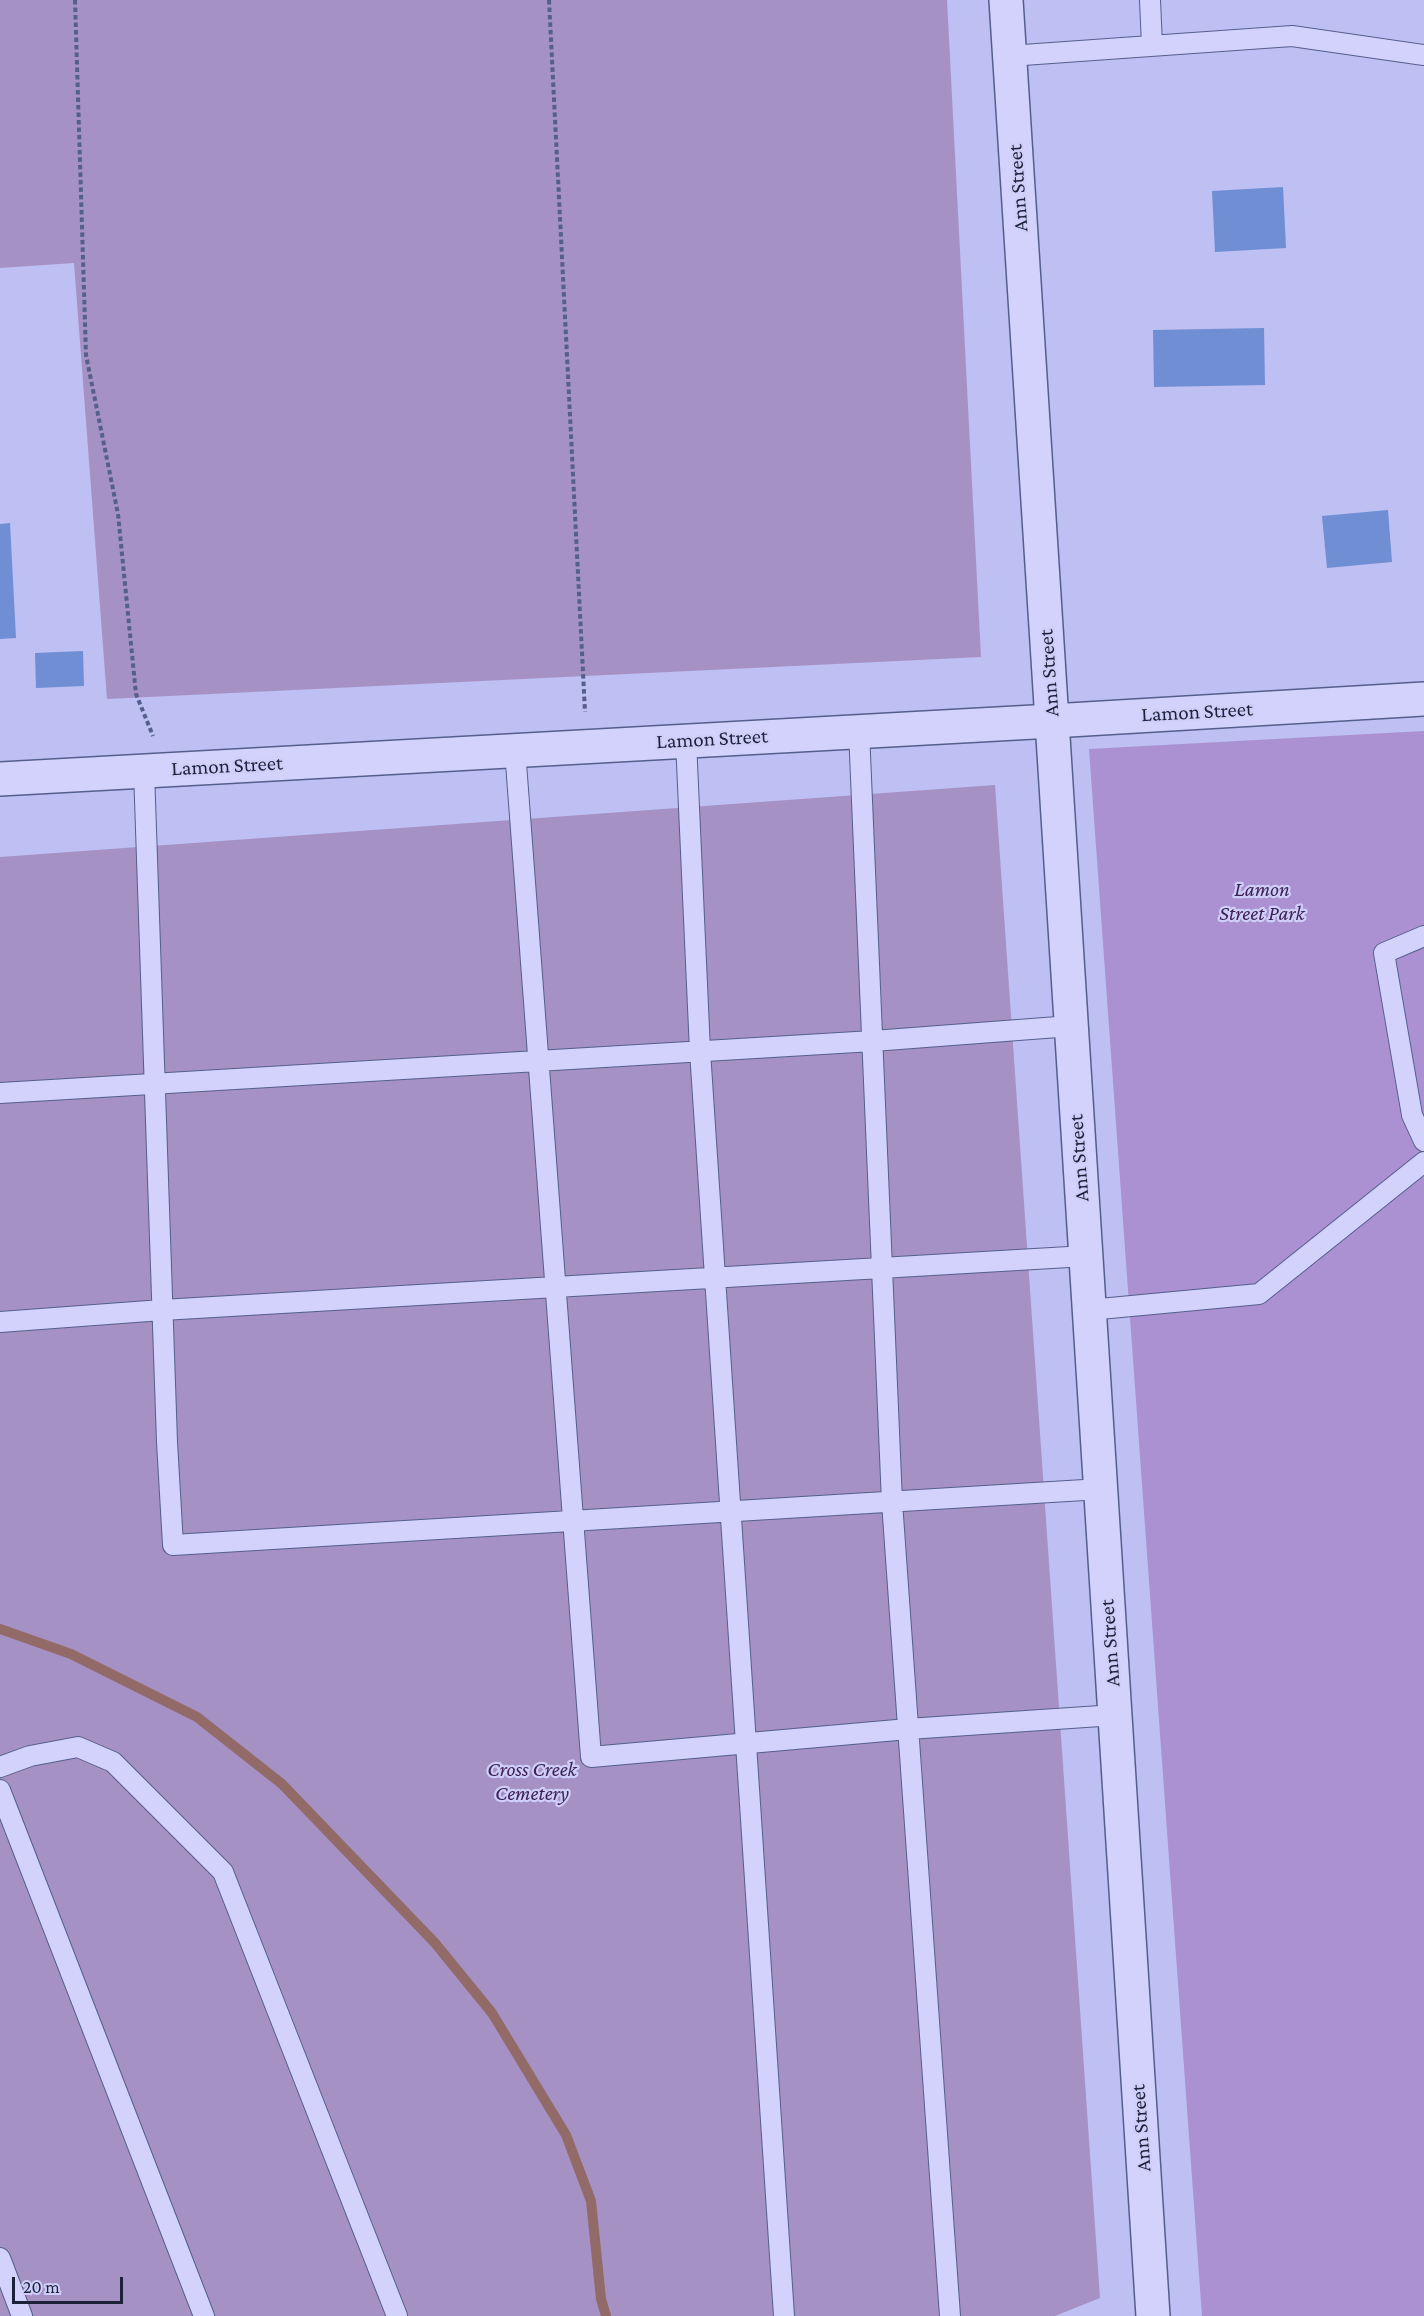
<!DOCTYPE html>
<style>
body{margin:0}
#map{position:relative;width:1424px;height:2316px;overflow:hidden;background:#bebff2;font-family:"Crimson Pro",serif}
canvas{display:block}
.scale{position:absolute;left:12px;top:2277px;width:111px;height:27px;box-sizing:border-box;border:3px solid #1b223a;border-top:0;padding-left:8px;font-size:18px;line-height:21px;white-space:nowrap;color:#1b223a;-webkit-text-stroke:4px #cecef9;paint-order:stroke}
</style>
<div id="map">
<canvas width="1424" height="2316"></canvas>
<div class="scale">20 m</div>
</div>
<script>
const g = document.querySelector('canvas').getContext('2d');
g.lineJoin = 'round';
function fill(path, color) {
  g.fillStyle = color;
  g.fill(path, 'evenodd');
}
function strokePath(path, color, width, dash) {
  g.strokeStyle = color;
  g.lineWidth = width;
  g.lineCap = dash ? 'butt' : 'round';
  g.setLineDash(dash || []);
  g.stroke(path);
}
function label(font, color, halo, rows, align = 'center') {
  g.font = font + ' "Crimson Pro",serif';
  g.lineWidth = 4.5;
  g.setLineDash([]);
  g.textBaseline = 'middle';
  g.strokeStyle = halo;
  g.fillStyle = color;
  for (const [text, x, y, turn = 0] of rows) {
    g.save();
    g.translate(x, y);
    g.rotate((+turn || 0) * Math.PI / 180);
    g.textAlign = isNaN(turn) ? turn : align;
    if (halo) g.strokeText(text, 0, 0);
    g.fillText(text, 0, 0);
    g.restore();
  }
}
const green = new Path2D(`
 M1424 731V2316H1202L1089 749Z`);
const cemetery = new Path2D(`
 M0 0H947L981 657 107 699 74 263 0 268Z
 M995 785 1100 2298 1055 2316H0V857Z`);
const stream = new Path2D(`
 M0 1629 71 1654 197 1717 282 1784 435 1943 492 2013 566 2135 591 2201 601 2299 606 2316`);
const building = new Path2D(`
 M1283 187 1286 248 1215 252 1212 191Z
 M1264 328 1265 385 1154 387 1153 330Z
 M1388 510 1392 562 1327 568 1322 516Z
 M10 523 16 638 0 639V524Z
 M83 651 84 686 36 688 35 653Z`);
const path = new Path2D(`
 M75 0 86 355 118 514 136 694 153 736
 M549 0 585 712`);
const service = new Path2D(`
 M1150 0 1152 45
 M1009 56 1292 36 1424 55
 M859 731 892 1502 950 2316
 M686 741 700 1051 784 2316
 M515 750 591 1757 908 1729 1115 1715
 M144 771 167 1442 173 1545 1101 1489
 M1424 936 1384 953 1412 1115 1424 1141
 M0 1093 873 1041 1071 1026
 M1089 1310 1259 1294 1424 1162
 M0 1322 162 1310 1086 1256
 M0 1767 30 1756 78 1747 113 1762 223 1872 397 2316
 M0 1790 204 2316
 M0 2258 22 2316`);
const minor = new Path2D(`
 M0 779 1052 721 1153 2316`);
const tertiary = new Path2D(`
 M1006 0 1052 721 1424 699`);
const streetNames = [
 ["Ann Street",1018,188,-94],
 ["Ann Street",1049,673,-94],
 ["Lamon Street",1197,712,-3],
 ["Lamon Street",712,739,-3],
 ["Lamon Street",227,766,-3],
 ["Ann Street",1079,1158,-94],
 ["Ann Street",1110,1643,-94],
 ["Ann Street",1141,2128,-94]
];
const parkNames = [
 ["Lamon",1262,890],
 ["Street Park",1262,914],
 ["Cross Creek",532,1770],
 ["Cemetery",532,1794]
];
fill(green, '#ab91d1');
fill(cemetery, '#a691c5');
strokePath(stream, '#926a68', 10);
fill(building, '#708ed4');
strokePath(service, '#555f8c', 22);
strokePath(minor, '#555f8c', 36);
strokePath(tertiary, '#555f8c', 36);
strokePath(path, '#555f8c', 4, [4.5, 3]);
strokePath(service, '#d2d2fc', 20);
strokePath(minor, '#d2d2fc', 33);
strokePath(tertiary, '#d2d2fc', 33);
label('21px', '#1b223a', '#cecef9', streetNames);
label('italic 21px', '#3e2058', '#cecef9', parkNames);
</script>
